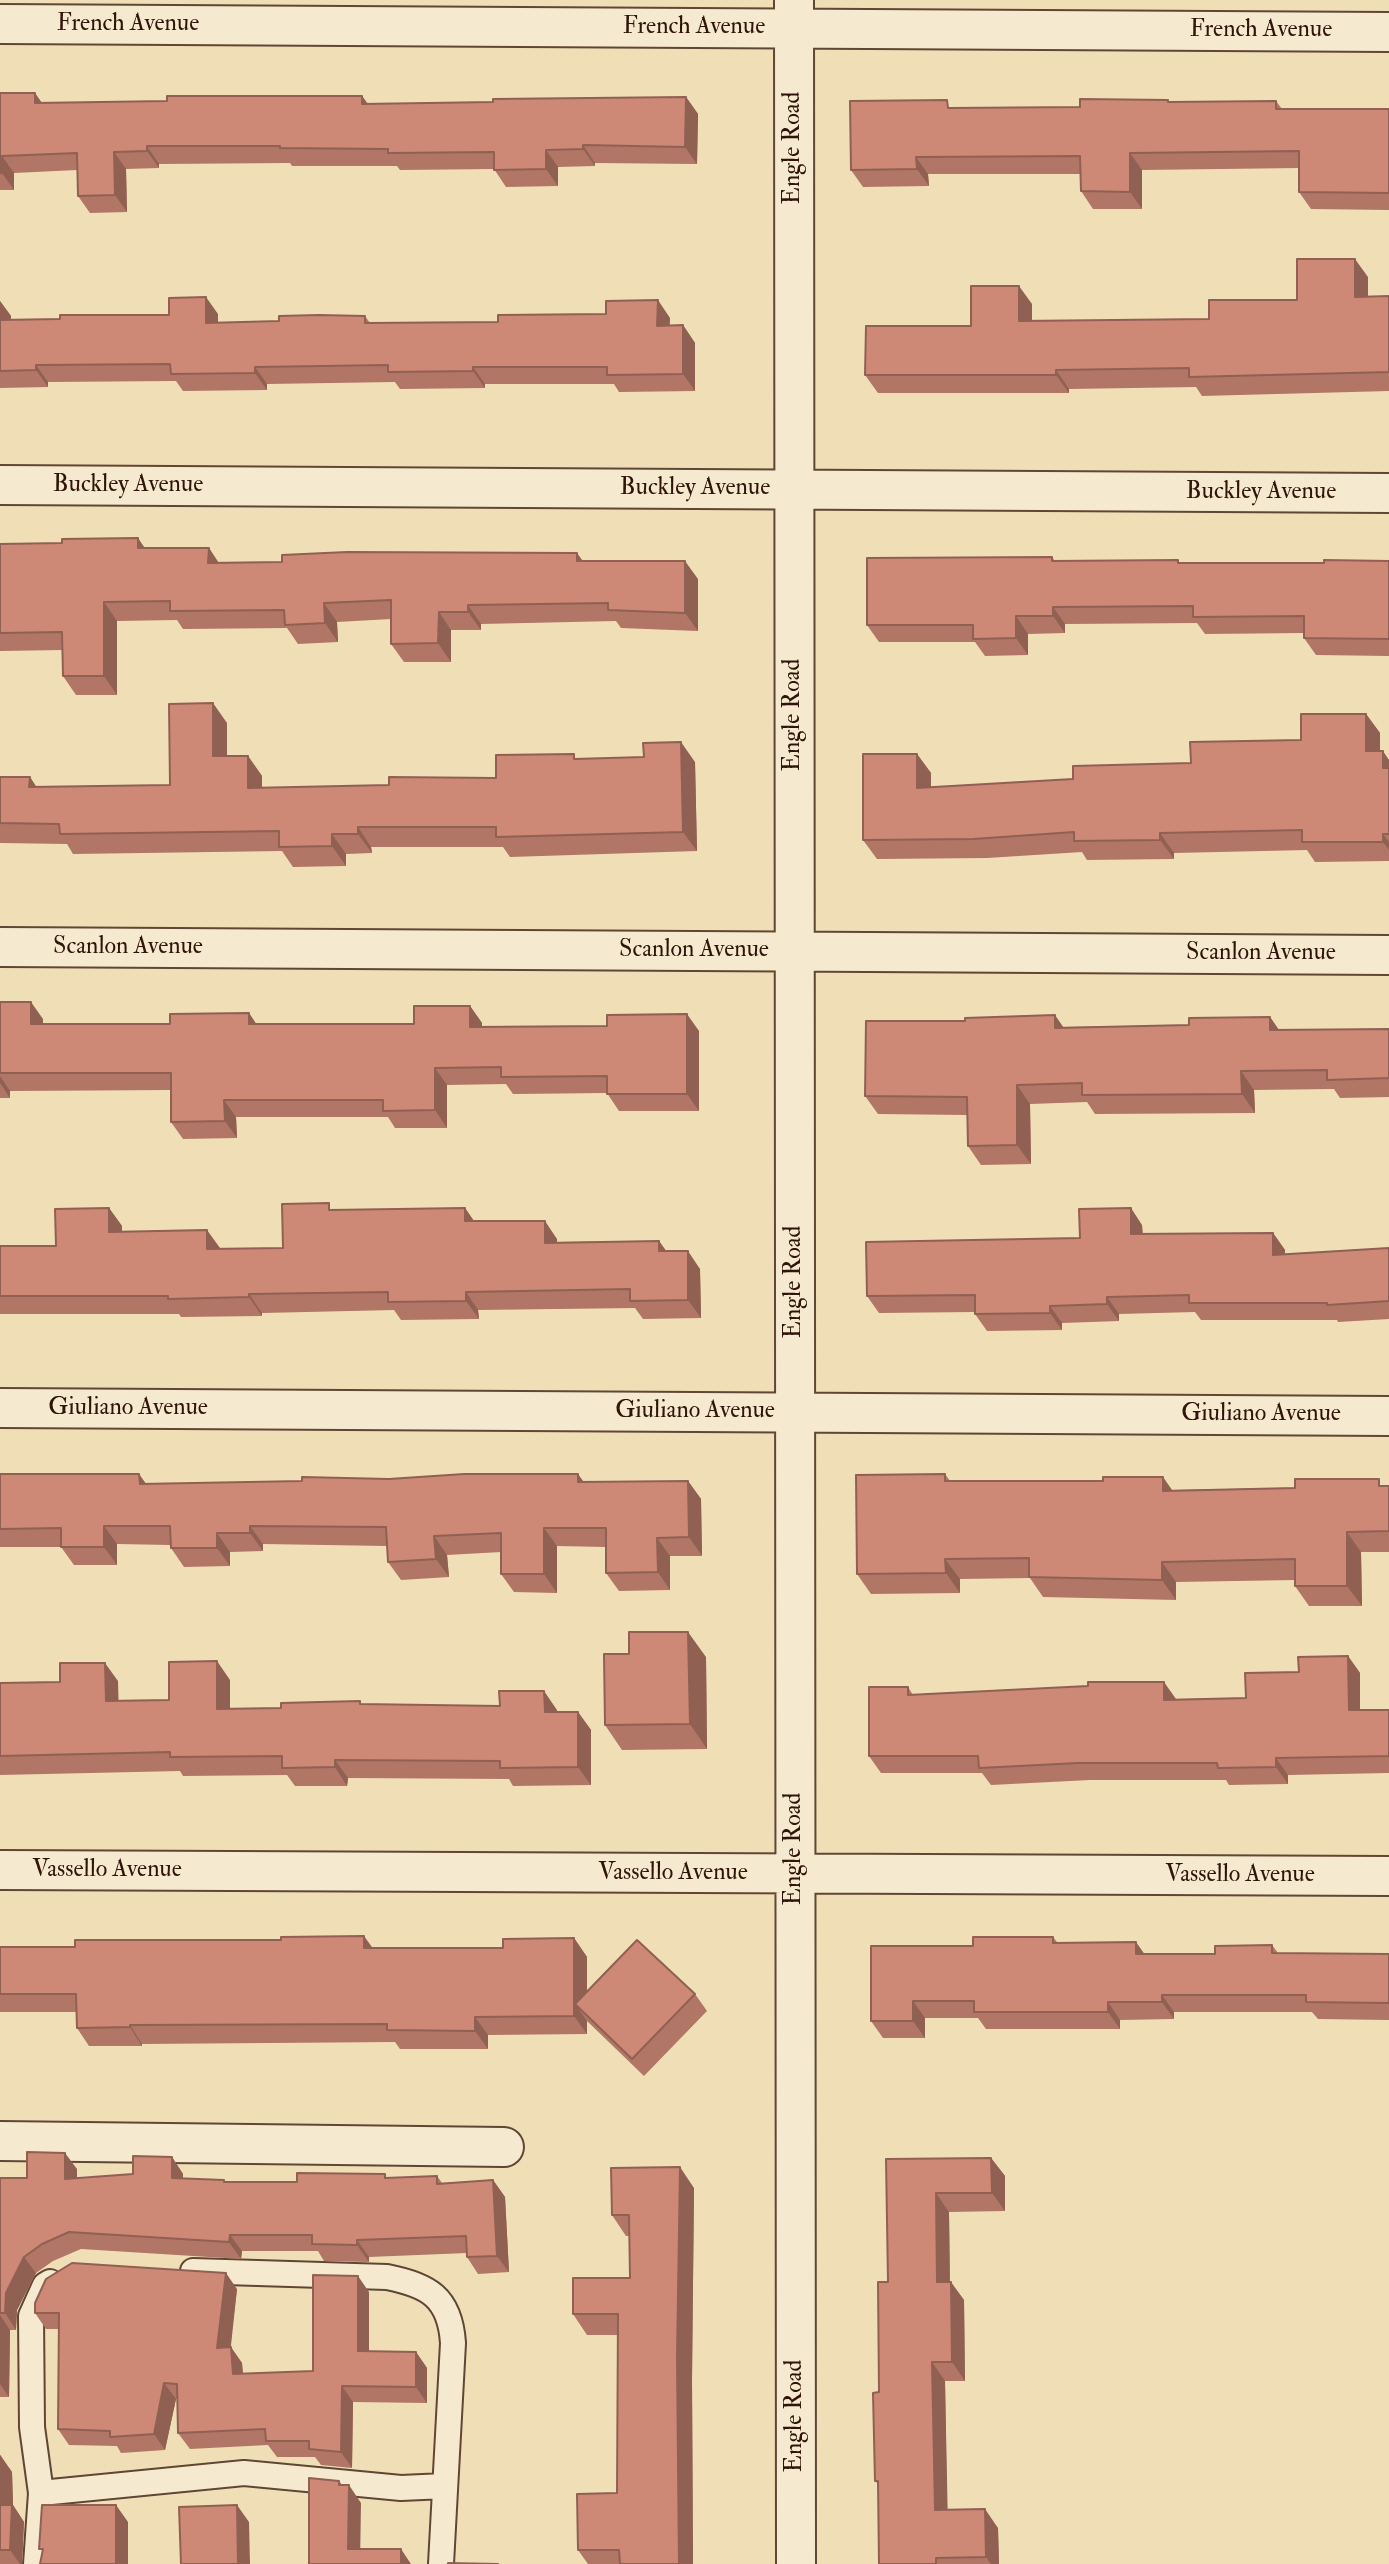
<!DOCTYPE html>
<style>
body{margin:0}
canvas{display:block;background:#f0deb7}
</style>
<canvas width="1389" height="2564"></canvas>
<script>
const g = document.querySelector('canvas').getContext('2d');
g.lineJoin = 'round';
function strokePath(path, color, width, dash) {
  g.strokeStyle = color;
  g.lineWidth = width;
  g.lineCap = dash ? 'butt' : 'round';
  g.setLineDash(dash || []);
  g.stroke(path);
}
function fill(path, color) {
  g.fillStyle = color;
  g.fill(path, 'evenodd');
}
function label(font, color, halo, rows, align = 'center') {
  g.font = font + ' "IM FELL Double Pica",serif';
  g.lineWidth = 5;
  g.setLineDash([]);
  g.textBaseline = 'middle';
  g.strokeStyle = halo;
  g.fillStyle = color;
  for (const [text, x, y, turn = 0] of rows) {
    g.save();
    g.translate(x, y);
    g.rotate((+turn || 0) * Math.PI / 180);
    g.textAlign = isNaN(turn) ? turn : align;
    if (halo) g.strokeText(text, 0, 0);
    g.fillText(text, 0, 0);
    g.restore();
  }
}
const service = new Path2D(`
 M193 2271 387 2277C428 2285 450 2297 453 2343L441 2564
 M41 2493 244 2473 401 2488 445 2486
 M36 2564 41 2493 32 2427 31 2316 45 2285 50 2282`);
const minor = new Path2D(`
 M794 0 796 2564
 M0 24 1389 32
 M0 485 1389 493
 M0 947 1389 955
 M0 1408 1389 1416
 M0 1870 1389 1876
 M0 2141 504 2147`);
const wall = new Path2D(`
 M0 93 41 103 167 101 362 96 368 104 493 102 686 97 698 114 697 164 595 163V166L558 167V186L506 187 494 169 400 170 397 166H292L290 163 159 164V168L126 169 127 212 90 213 78 196 77 170 14 173V190H0Z
 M1276 101 1282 109H1389V210L1311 209 1299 192V168L1142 170V209H1093L1081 191V174H928L929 186 863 187 851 170 953 108 1080 107 1170 102Z
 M1368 277V297L1389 296V391L1202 396 1196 387 1069 389V393H878L865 375 971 326 1032 304V321L1209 319 1297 300Z
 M0 301 11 316V320L218 314V323L279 321 365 316 370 323 498 322 670 318 669 326 683 325 695 343V391L619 392 614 384H485V388L400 389 395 382 267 384V390L183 391 176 381 48 382V387L0 388Z
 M0 544 146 548H209L219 563 583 561 698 579V631L621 628 616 621 481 624V630H451V662H404L391 644V619L337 622 338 642 298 644 287 628 183 629 177 620 117 621V695H76L63 676V650L0 651Z
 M1052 557 1055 561 1180 563H1324L1389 561V656L1316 655 1304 638V633L1205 634 1197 623 1065 624V633L1028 634V655L985 656 975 642H879L867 625Z
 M1366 714 1380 733V751L1389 760V861L1315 862 1307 850 1174 853V859L1087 860 1082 852 987 858 877 859 863 840 917 754 931 773V787L1073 779 1191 763 1301 740Z
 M227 723V756H248L262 776V788L389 785 496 778 577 759 695 762 697 851 510 857 503 847H371L372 853 346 854V866L293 867 282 851 73 854 67 844 0 843V777H30L36 787 170 785Z
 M0 1002 43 1019V1024H170L249 1013 256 1024H414L470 1006 482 1023V1027L699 1031V1111H619L607 1093 513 1094 506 1084 447 1085V1128H395L388 1117H236L237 1138 183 1139 171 1122V1090L10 1091V1098H0Z
 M1270 1017 1279 1030 1389 1029V1097L1340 1098 1334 1089 1254 1090 1255 1113 1095 1114 1087 1102 1030 1104 1031 1164 981 1165 968 1146 967 1115 878 1114 865 1096 965 1021 1063 1027 1189 1025Z
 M109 1208 122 1226V1231L220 1248H283L334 1210 465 1208 474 1221 557 1239V1242L659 1241 666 1251 700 1269 701 1318 643 1319 635 1308 478 1310 479 1319 401 1320 394 1310 262 1313V1316L181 1317 179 1314H0V1246H56Z
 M1142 1225 1143 1234 1273 1233 1285 1250V1254L1389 1248V1319L1338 1322 1337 1320H1201L1195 1312 1119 1314V1321L1062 1323V1330L987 1331 975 1314V1312L879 1313 867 1296 1080 1238Z
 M0 1474 146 1484 688 1481 701 1499 702 1556H670V1590L619 1591 606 1573V1547L557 1546V1593L514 1592 501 1574V1552L447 1555 449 1577 401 1580 388 1562 387 1546 263 1544V1551L230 1552V1566L184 1567 171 1548V1545L117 1544V1565H74L61 1547H0Z
 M945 1474 950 1481 1172 1490 1389 1486V1552H1361L1362 1606H1309L1295 1586V1580L1176 1582V1600L1043 1597 1030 1578 960 1579V1593L871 1594 857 1574Z
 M629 1654 706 1657 707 1749 622 1750 605 1725Z
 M1348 1656 1360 1673V1710H1389V1773L1288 1775V1784L1229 1785 1226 1780H1090L991 1785 982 1773H881L869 1756 908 1687 913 1695 1176 1699 1246 1698 1299 1672Z
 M230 1680V1709L281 1708 361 1704 557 1710V1712H578L591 1730V1785L513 1786 509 1779 348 1778 347 1786H295L287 1775 183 1776 180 1771 0 1775V1683L118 1681V1701L169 1700Z
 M1053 1937 1057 1942 1145 1954H1215L1272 1945 1278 1953 1389 1954V2020L1318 2019 1312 2012H1174V2019L1120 2020V2029H986L978 2018H925V2038H883L871 2021 973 1946Z
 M574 1938 587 1957V1992L695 1994 707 2011 644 2076 587 2021V2034L488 2035V2049H400L395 2042 142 2044V2046H89L77 2028 76 2012H0V1947L503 1948Z
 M172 2157 183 2174V2179L226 2182H297L437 2176 442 2183 493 2180 505 2197 509 2272 478 2274 467 2257V2253L369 2257V2262L324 2261 318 2251H242L241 2259 81 2249 53 2261 36 2273 17 2310 16 2330H10L9 2397H0V2178H27L77 2169V2178L133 2174Z
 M991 2158 1005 2176V2211L949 2212 950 2282 964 2300 965 2381H945L947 2510 998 2528 999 2564H879L878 2484 875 2481 879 2392 888 2282 886 2159Z
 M694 2188 692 2379 693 2564H588L578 2550 617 2493 618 2335H587L573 2314 630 2278 629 2236H626L612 2215Z
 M237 2289 230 2347 242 2363 243 2374 313 2371 369 2292V2351L416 2352 427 2368V2403L353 2402 352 2468 321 2465 315 2457H277L268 2445 190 2449 178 2433 177 2399H176L165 2450 121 2453 117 2446 69 2445 58 2429 59 2329H46L35 2313Z
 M0 2456 12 2472 13 2505 24 2522 22 2564H0Z`);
const shadedWall = new Path2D(`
 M35 93 47 110 35 103Z
 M362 96 374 113 362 104Z
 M686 97 698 114 697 164 685 147Z
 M583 145 595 163V166L583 149Z
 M147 146 159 164V168L147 151Z
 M546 150 558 167V186L546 169Z
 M114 152 126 169 127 212 115 195Z
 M1130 153 1142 170V209L1130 192Z
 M2 156 14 173V190L2 173Z
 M916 157 928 174 929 186 917 169Z
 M1355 259 1368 277V316L1355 297Z
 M1019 286 1032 304V340L1019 321Z
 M206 297 218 314V340L206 323Z
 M658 300 670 318 669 343 657 326Z
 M0 301 11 316V337L0 321Z
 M683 325 695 343V391L683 374Z
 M36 365 48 382V387L36 370Z
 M255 367 267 384V390L255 373Z
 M473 367 485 384V388L473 371Z
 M1056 370 1069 389V393L1056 375Z
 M138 538 151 557 138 548Z
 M209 548 221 567 208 563Z
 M577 553 590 571 577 561Z
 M685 561 698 579V631L685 613Z
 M104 602 117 621V695L104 676Z
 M324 603 337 622 338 642 325 623Z
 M468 605 481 624V630L468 612Z
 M1053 607 1065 624V633L1053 616Z
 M439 612 451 630V662L438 643Z
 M1016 616 1028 634V655L1016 638Z
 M213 703 227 723V776L213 756Z
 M1366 714 1380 733V770L1366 751Z
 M681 742 695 762 697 851 683 832Z
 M1383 751 1389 760V777L1383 768Z
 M917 754 931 773V807L917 788Z
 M248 756 262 776V808L248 788Z
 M30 777 43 797 29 787Z
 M358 827 371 847 372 853 358 834Z
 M1160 833 1174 853V859L1160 840Z
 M332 834 346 854V866L332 846Z
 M1383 834 1389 842V850L1383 842Z
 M31 1002 43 1019V1041L31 1024Z
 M470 1006 482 1023V1044L470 1027Z
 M249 1013 261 1031 249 1024Z
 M687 1014 699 1031V1111L687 1094Z
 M1055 1015 1068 1034 1055 1028Z
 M1270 1017 1283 1036 1270 1030Z
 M435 1068 447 1085V1128L435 1110Z
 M1241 1071 1254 1090 1255 1113 1242 1094Z
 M0 1076 10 1091V1098L0 1083Z
 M1017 1085 1030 1104 1031 1164 1017 1145Z
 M224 1100 236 1117 237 1138 225 1121Z
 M109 1208 122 1226V1250L109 1232Z
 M465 1208 478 1227 465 1221Z
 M1131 1208 1142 1225 1143 1251 1131 1234Z
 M545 1221 557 1239 558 1261 545 1243Z
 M207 1230 220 1248 207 1249Z
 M1273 1233 1285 1250V1272L1273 1255Z
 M659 1241 672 1259 659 1251Z
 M688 1251 700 1269 701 1318 688 1300Z
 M466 1292 478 1310 479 1319 466 1301Z
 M249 1294 262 1313V1316L249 1297Z
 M1107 1297 1119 1314V1321L1107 1304Z
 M1050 1306 1062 1323V1330L1050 1313Z
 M139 1474 152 1492 140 1484Z
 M578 1474 591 1492 578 1482Z
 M1163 1477 1177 1497 1163 1491Z
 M688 1481 701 1499 702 1556 689 1537Z
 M104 1526 117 1544V1565L104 1547Z
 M250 1526 263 1544V1551L250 1533Z
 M544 1528 557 1546V1593L544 1574Z
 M1347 1532 1361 1552 1362 1606 1347 1586Z
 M217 1533 230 1552V1566L217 1548Z
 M434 1536 447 1555 449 1577 436 1559Z
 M657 1538 670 1556V1590L658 1572Z
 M945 1559 960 1579V1593L946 1573Z
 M1162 1562 1176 1582V1600L1162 1580Z
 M688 1632 706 1657 707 1749 690 1724Z
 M1348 1656 1360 1673V1727L1349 1710Z
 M217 1661 230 1680V1728L217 1709Z
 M105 1663 118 1681 119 1720 106 1701Z
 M1164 1682 1176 1699 1164 1700Z
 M544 1691 557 1710 558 1730 545 1712Z
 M578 1712 591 1730V1785L578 1767Z
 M1276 1758 1288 1775V1784L1276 1767Z
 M335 1760 348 1778 347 1786 335 1767Z
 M364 1936 377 1954 364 1948Z
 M574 1938 587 1957V2015L575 2004 587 2021V2034L574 2016Z
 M1136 1942 1148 1959 1136 1954Z
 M1162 1995 1174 2012V2019L1162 2002Z
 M913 2001 925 2018V2038L913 2021Z
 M1108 2002 1120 2020V2029L1108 2012Z
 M475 2017 488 2035V2049L475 2031Z
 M130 2025 142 2044V2046L130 2027Z
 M65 2153 77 2169V2195L65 2179Z
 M172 2157 183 2174V2195L172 2178Z
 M991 2158 1005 2176V2211L992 2193Z
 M680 2167 694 2188 692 2379 693 2564H679L677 2358Z
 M493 2180 505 2197 509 2272 497 2256Z
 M936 2193 949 2212 950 2300 937 2282Z
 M230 2235 242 2251 241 2259 229 2242Z
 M357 2240 369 2257V2262L357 2245Z
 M24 2257 36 2273 17 2310 16 2330 5 2313 6 2293Z
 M226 2273 237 2289 229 2364 217 2348Z
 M358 2276 369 2292V2367L358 2351Z
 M951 2282 964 2300 965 2381 952 2362Z
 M0 2315 10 2330 9 2397 0 2384Z
 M231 2347 242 2363 244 2390 233 2374Z
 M416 2352 427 2368V2403L416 2387Z
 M932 2362 945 2381 948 2529 935 2510Z
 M164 2383 176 2399 165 2450 154 2434Z
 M342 2386 353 2402 352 2468 341 2452Z
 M1 2456 12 2472 13 2505 24 2522 22 2564H20L10 2550 1 2505Z
 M339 2481 349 2494V2485L361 2503 360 2564 348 2549Z
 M116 2505 128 2522V2564H116Z
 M237 2505 249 2522 250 2564H238Z
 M985 2509 998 2528 999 2564H991L986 2557Z
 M401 2549 411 2564H401Z`);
const building = new Path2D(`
 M0 93H35V103L167 101V96H362V104L493 102V99L686 97 685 147 583 145V149L546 150V169L494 170V152L388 153V149L280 148V146H147V151L114 152 115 195 78 196 77 153 2 156V173H0Z
 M1080 99 1168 100V102L1276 101V109H1389V193L1299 192V151L1130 153V192L1081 191 1080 156 916 157 917 169 851 170 850 101 947 100 948 108 1080 107Z
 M1297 259H1355V297L1389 296V372L1189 377V368L1056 370V375H865L866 326H971V286H1019V321L1209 319V300H1297Z
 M206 297V323L279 321V316L319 315 365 316V323L498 322V315L606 314V301L658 300 657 326 683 325V374L607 375V367H473V371L388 372V365L255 367V373L171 374 170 364 36 365V370L0 371V320L60 319V315H169V298Z
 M138 538V548H209L208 563 282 562V555L347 552 577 553V561H685V613L608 610V603L468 605V612H439L438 643 391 644V600L324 603 325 623 285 625 284 610 170 611V601L104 602V676H63L62 632 0 633V544L62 543V539Z
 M1052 557V561L1178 560V563H1324V560L1389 561V639L1304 638V616L1193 617V606L1053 607V616H1016V638L973 639V625H867V558Z
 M213 703V756H248V788L389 785V777L496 778V755L574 754V759L644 757 643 743 681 742 683 832 496 837V827H358V834H332V846L279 847V831L60 834 59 824 0 823V777H30L29 787 170 785 169 704Z
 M1301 714H1366V751H1383V768H1389V834H1383V842H1302V830L1160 833V840L1074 841V832L973 839 863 840V754H917V788L1073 779V766L1191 763 1190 742 1301 740Z
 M0 1002H31V1024H170V1014L249 1013V1024H414V1006H470V1027L607 1026V1015L687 1014V1094H607V1076L501 1077V1067L435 1068V1110L383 1111V1100H224L225 1121 171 1122V1073H0Z
 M1055 1015V1028L1189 1025V1018L1270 1017V1030L1389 1029V1078L1327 1080V1070L1241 1071 1242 1094 1082 1095V1083L1017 1085V1145L968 1146 967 1097 865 1096 866 1021H965V1018Z
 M329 1203V1210L465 1208V1221H545V1243L659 1241V1251H688V1300L630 1301V1289L466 1292V1301L388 1302V1292L249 1294V1297L168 1299V1296H0V1246H56L55 1209 109 1208V1232L207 1230V1249L283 1248 282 1204Z
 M1131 1208V1234L1273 1233V1255L1389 1248V1301L1327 1305V1303H1189V1295L1107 1297V1304L1050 1306V1313L975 1314V1295L867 1296 866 1242 1080 1238 1079 1209Z
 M0 1474H139L140 1484 302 1481V1477L389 1479 464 1474H578V1482L688 1481 689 1537 657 1538 658 1572 606 1573V1528H544V1574H501V1533L434 1536 436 1559 388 1562 386 1527 250 1526V1533H217V1548H171L170 1526H104V1547H61V1528L0 1529Z
 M945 1474V1481H1103V1477H1163V1491L1295 1488V1479H1379V1486H1389V1531L1347 1532V1586H1295V1559L1162 1562V1580L1029 1577V1558L945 1559 946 1573 857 1574 856 1475Z
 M629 1632H688L690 1724 605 1725 604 1654H629Z
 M1348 1656 1349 1710H1389V1756L1276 1758V1767L1218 1768 1217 1763H1078L979 1768 978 1756H869V1687H908V1695L1088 1686V1682H1164V1700L1246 1698 1245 1673 1299 1672 1298 1657Z
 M217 1661V1709L281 1708V1703L360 1701V1704L500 1706 499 1691H544L545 1712H578V1767L500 1768V1761L335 1760V1767L282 1768V1756L170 1757V1752L0 1756V1683L60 1682V1663H105L106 1701 169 1700V1662Z
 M364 1936V1948H503V1939L574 1938V2016L475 2017V2031L387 2030V2024L130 2025V2027L77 2028 76 1994H0V1947H75V1940H281V1937Z
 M973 1937H1053V1943L1136 1942V1954H1215V1946L1272 1945V1953L1389 1954V2003L1306 2002V1995H1162V2002H1108V2012H974V2001H913V2021H871V1946H973Z
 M637 1940 695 1994 632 2059 575 2004Z
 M27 2152 65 2153V2179L133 2174V2156L172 2157V2178L224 2180V2182H297V2173L385 2174V2178L437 2176V2184L493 2180 497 2256 467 2257 466 2236 357 2240V2245L312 2244V2235H230L229 2242 69 2232 42 2244 24 2257 6 2293 5 2313H0V2178H27Z
 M991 2158 992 2193H936L937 2282H951L952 2362H932L935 2510 985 2509 986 2557 936 2558V2564H879L878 2481H875L873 2393 879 2392 878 2282H888L886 2159Z
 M680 2167 677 2358 679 2564H620L619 2550H578L577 2494 617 2493 618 2314H573V2278H630L629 2215H612L611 2168Z
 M72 2263 226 2273 217 2348 231 2347 233 2374 313 2371V2275L358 2276V2351L416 2352V2387L342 2386 341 2452 309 2449V2441H266L265 2429 178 2433 177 2384 164 2383 154 2434 110 2437V2431L58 2429 59 2313H35V2303L46 2279Z
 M0 2456 1 2505H12L10 2550H0Z
 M309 2478 339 2481V2485H349L348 2549H401V2564H309Z
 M42 2505H116V2564H40L43 2549H39Z
 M237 2505 238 2564H181L179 2507Z
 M448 2563 498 2564H448Z`);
const streetNames = [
 ["French Avenue",128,25],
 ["French Avenue",694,28],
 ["French Avenue",1261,31],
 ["Engle Road",794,148,-90],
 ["Buckley Avenue",128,486],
 ["Buckley Avenue",695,489],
 ["Buckley Avenue",1261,493],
 ["Engle Road",794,715,-90],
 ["Scanlon Avenue",128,948],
 ["Scanlon Avenue",694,951],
 ["Scanlon Avenue",1261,954],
 ["Engle Road",795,1282,-90],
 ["Giuliano Avenue",128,1409],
 ["Giuliano Avenue",695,1412],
 ["Giuliano Avenue",1261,1415],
 ["Engle Road",795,1849,-90],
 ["Vassello Avenue",107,1871],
 ["Vassello Avenue",673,1874],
 ["Vassello Avenue",1240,1876],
 ["Engle Road",796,2416,-90]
];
strokePath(service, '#604634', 28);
strokePath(minor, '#604634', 42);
strokePath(service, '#f5ead0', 24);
strokePath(minor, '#f5ead0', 38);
fill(wall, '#b17665');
fill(shadedWall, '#906053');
fill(building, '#ce8976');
strokePath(building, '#906053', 2);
label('24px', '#301309', '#f5ead0', streetNames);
</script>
